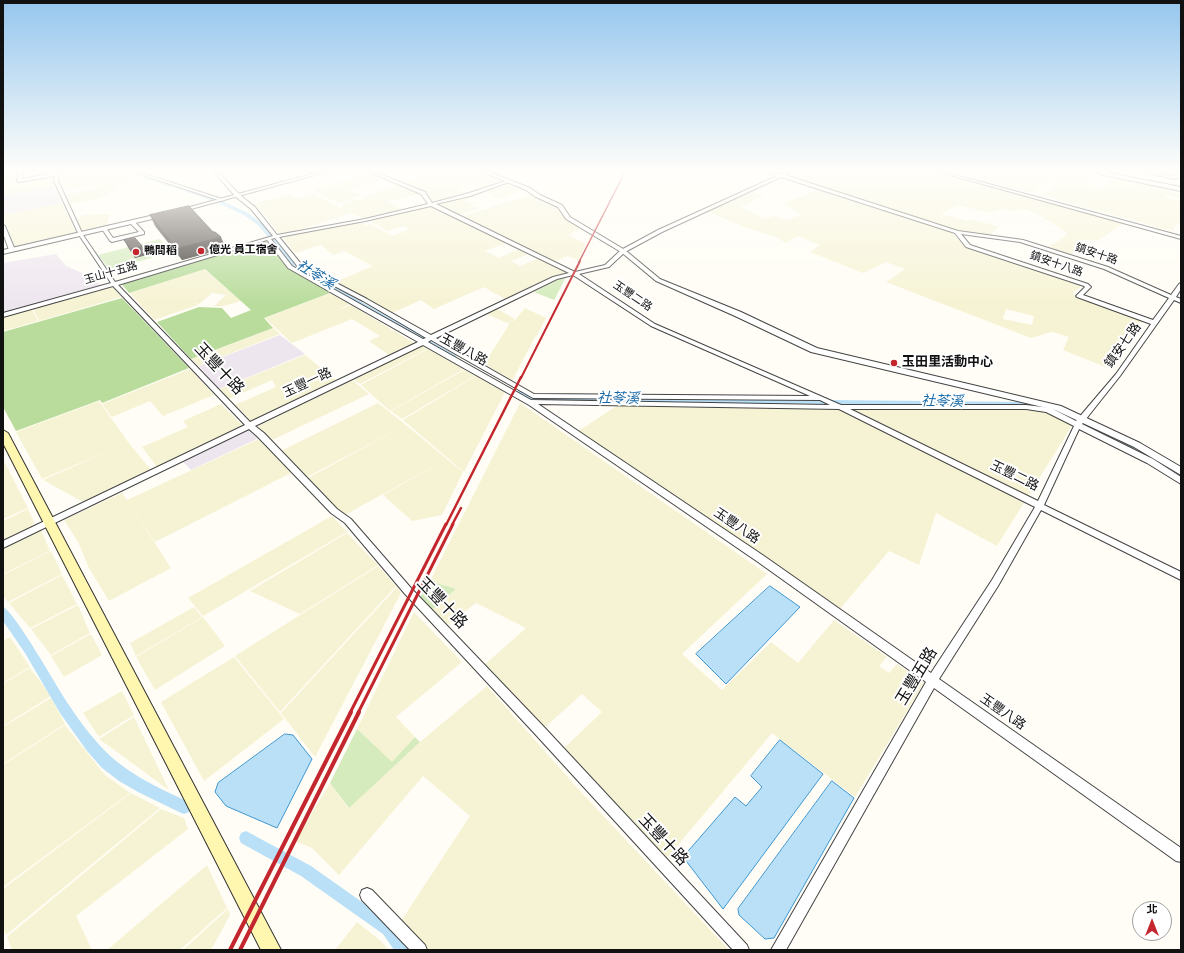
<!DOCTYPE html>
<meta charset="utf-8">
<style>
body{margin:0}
#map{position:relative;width:1184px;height:953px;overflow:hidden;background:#fffdf5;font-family:Spectral,"Noto Sans TC",serif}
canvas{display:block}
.frame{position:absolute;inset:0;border:4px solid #111;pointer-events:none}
.north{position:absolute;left:1132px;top:901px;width:40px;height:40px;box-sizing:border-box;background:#fff;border:1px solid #a0a0a0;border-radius:50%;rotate:0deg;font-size:11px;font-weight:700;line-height:16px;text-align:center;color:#111}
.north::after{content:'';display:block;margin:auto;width:14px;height:18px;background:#c4262e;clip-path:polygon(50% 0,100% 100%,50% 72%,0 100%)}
</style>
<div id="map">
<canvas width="1184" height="953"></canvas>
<div class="frame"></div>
<div class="north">北</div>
</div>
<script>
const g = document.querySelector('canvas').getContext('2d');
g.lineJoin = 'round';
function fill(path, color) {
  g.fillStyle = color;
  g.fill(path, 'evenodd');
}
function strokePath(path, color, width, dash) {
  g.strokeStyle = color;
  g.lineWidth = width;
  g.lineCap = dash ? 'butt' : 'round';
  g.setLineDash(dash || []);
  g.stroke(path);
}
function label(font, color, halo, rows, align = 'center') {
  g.font = font + ' Spectral,"Noto Sans TC",serif';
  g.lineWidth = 4;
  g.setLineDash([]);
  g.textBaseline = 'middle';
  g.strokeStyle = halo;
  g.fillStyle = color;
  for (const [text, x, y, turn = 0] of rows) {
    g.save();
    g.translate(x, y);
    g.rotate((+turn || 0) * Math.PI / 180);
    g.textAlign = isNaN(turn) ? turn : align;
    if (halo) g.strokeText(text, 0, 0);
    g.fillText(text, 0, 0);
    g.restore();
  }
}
const industrial = new Path2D(`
 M54 186 62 203 3 215V196Z
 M56 254 66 266 89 276 102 286 3 313V263Z
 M280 335 305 354 219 389 199 366Z
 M248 430 252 431 259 438 191 470 183 462Z`);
const farmland = new Path2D(`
 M3 172H19L17 182 53 175 54 186 3 196Z
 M61 172H124L134 175 100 199 71 204 66 195 98 188 92 184 64 190 59 179Z
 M227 172H268L227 181 221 173Z
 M342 172H369L384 178 348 190 363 195 338 203 313 190 354 178Z
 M436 172H484L504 181 481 189 472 184 459 189 467 193 432 202 425 193 402 182Z
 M793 172H940L1124 223 1097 241 1084 239 1071 255 1048 247 1067 235 1066 232 1042 217 1025 209 1011 211 1003 209 990 213 957 205 941 214 966 221 976 220 999 227 990 235 953 230 786 175Z
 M953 172H1099L1083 184 1103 189 1116 176 1160 185 1158 188 1181 194V198L1166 195 1165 197 1181 201V220L1172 231 1041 195 1061 181 1055 178 1031 193Z
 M507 182 524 189 497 199 484 190Z
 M399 184 420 194 389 201 401 210 364 219 351 213 291 232 280 234 260 209 253 204 289 194 297 198 313 193 340 208 345 205 342 203 354 199 358 201 364 198 362 197Z
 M821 188 950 231 965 246 1081 286 1073 293 1075 297 1142 321 1108 368 1063 350 1069 337 1052 332 1031 338 886 282 905 269 886 262 863 273 810 252 820 245 798 236 786 243 776 237 747 228 706 211 750 191 764 196 740 207 765 219 774 216 786 220 802 215 783 204ZM1006 309 1034 316 1032 325 1003 319Z
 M481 191 484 193 464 201 476 203 471 206 481 208 459 215 433 204Z
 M532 194 559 207 566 219 582 227 568 235 586 244 578 260 568 256 554 262 461 217Z
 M62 203 77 234 15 248 3 215Z
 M430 205 506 243 485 251 499 258 519 249 529 254 511 261 520 266 537 259 570 274 554 277 507 300 484 287 434 309 421 300 392 313 335 282 373 266 344 251 333 255 321 245 295 253 282 237 362 222 366 226 371 224 392 236 410 229 404 226 388 231 369 220Z
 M110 214 106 227 82 232 77 220 83 215Z
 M204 269 241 301 224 306H214L226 295 212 293 199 304 194 302 198 305 154 320 130 293Z
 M112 285 121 297 39 321 32 307Z
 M331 293 350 304 335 311 351 305 392 330 382 335 393 330 414 343 389 355 369 341 380 336 352 319 292 343 265 318Z
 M31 308 38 321 3 331V316Z
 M525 308 546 318 536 337 533 336 535 337 512 381 484 364 509 325 507 324 516 319Z
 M497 309 515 319 507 323 487 314Z
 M274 328 280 334 198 366 192 359Z
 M422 345 427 349 360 384 353 379Z
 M428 349 464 369 390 411 361 385Z
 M305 355 336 380 254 421H251L235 405 276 387 272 380 229 399 220 389Z
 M190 369 214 395 163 416 150 401 112 417 102 404Z
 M464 370 475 376 402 419 391 411Z
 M476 376 505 392 464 472 403 420Z
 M352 380 369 394 272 440 258 427 260 425Z
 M99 401 128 442 150 469 148 472 83 502 43 480 113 449 42 479 16 432Z
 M378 403 406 425 307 477 281 451Z
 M520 403 767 574 682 654 722 690 771 642 798 663 834 620 887 657 879 666 889 673 897 664 924 683 855 797 772 733 667 858 562 750 602 712 582 694 542 730 482 667 526 628 476 603 446 626 432 610 456 589 430 581Z
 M221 404 242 425 240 427 157 467 142 447 188 427 183 421Z
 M618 405 1037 409 1073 424 997 546 936 513 919 565 889 551 840 609 577 432Z
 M406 425 447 459 343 516 308 478Z
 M259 439 291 473 155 542 128 501 171 568 109 601 89 568 78 542 64 520 122 493 127 500Z
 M3 459 28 508 3 519Z
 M447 459 463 472 442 515 412 521 383 495Z
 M28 509 34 522 32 527 3 540V521Z
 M332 516 347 532 203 616 188 598Z
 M41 530 50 551 3 574V549Z
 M347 533 378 565 300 614 250 591Z
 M51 551 62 574 8 602 3 596V575Z
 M378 566 396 586 280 712 235 656Z
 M62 575 77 604 30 628 9 603Z
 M397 587 401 593 315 757 281 713Z
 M78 605 90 633 51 655 31 629Z
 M194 607 202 617 136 656 130 643Z
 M414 612 462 662 396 717 415 737 392 763 357 729Z
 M203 617 225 646 155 690 136 657Z
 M91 634 102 655 64 677 51 656Z
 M10 637 30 667 3 683V641Z
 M234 657 284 719 204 781 161 702Z
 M30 668 51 696 3 726V684Z
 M487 686 580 791 729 950H425L401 921 470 816 423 776 339 875 312 848 295 841 330 783 348 808 420 742Z
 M122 691 134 715 99 737 83 713Z
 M51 698 65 724 3 764V727Z
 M134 717 169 790 99 739Z
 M65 725 105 775 130 793 3 887V765Z
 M131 793 160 808 6 935 3 928V889Z
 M161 809 184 818 188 829 76 916 92 950H12L7 937Z
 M207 865 227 908 180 950H107Z
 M228 909 230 915 211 950H183Z
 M357 922 382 942 389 950H335Z`);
const green = new Path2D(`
 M160 239 171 252 110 270 98 255Z
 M566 277 554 300 534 292 557 280Z
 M430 581 456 589 432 610 419 599Z
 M357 729 392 762 415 737 420 742 349 808 330 783Z`);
const forest = new Path2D(`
 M265 239 288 268 330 293 264 318 273 328 191 359 157 322 199 307 222 308 231 318 251 310 205 269 129 293 121 283Z
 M122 298 189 368 102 403 100 400 16 431 3 407V332Z`);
const water = new Path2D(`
 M770 586 800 607 726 684 696 654Z
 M285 734 293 735 312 759 277 828 226 806 215 792 218 783Z
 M780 740 823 774 723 909 683 857 735 797 746 806 762 787 751 776Z
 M832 781 854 798 774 938 765 939 739 915 738 909Z`);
const canal = new Path2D(`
 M125 172H130L174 186 170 187Z
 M944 172H950L1133 222 1128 223Z
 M177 186 217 199 218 200 213 201 175 188V186Z
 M218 201H222L246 212 262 223 298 266 457 356 453 358H450L294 268 258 225 242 214 218 203Z
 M515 391H521L530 397 1026 402 1046 404 1074 415 1075 417 1071 420 1042 408 1026 406 528 401 515 395 514 393Z
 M1087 422 1140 448 1158 461 1154 464 1151 463 1134 452 1084 427 1083 425Z
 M3 607C15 612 58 689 69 705 77 717 86 730 96 741 121 771 154 786 189 802L191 807 189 812 184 814 179 812 138 792 119 781 102 768 87 751 60 713 25 653 3 621Z
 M246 831 311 866 393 924 410 944 412 950H394L383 934 301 876 241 843 239 838 241 833Z`);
const minor = new Path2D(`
 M19 172H23L22 179 59 172 58 181 83 235 115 282 273 236 251 209 236 197 214 172H218L240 195 255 207 277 235 365 219 428 204 421 194 372 173 371 172H375L425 192 432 203 466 194 509 180V182L470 196 436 204 575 272 605 265 621 250 658 230 777 176 769 173 768 172 781 174 787 172H791L785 175 958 231 1023 240 1108 267 1171 295 1179 284 1181 283V289L1176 297 1181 299V303L1174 300 1120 376 1082 424 1153 459 1181 477V484L1147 463 1079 429 1044 505 1181 572V580L1041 510 998 586 939 679 1181 848V862L1176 861 934 688 786 950H771L926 682 758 562 529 405 423 345 255 426 264 433 337 509 351 519 411 588 544 727 747 945 749 950H733L536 735 405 594 345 523 331 513 258 437 249 429 3 548V541L245 425 113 286 3 317V313L111 283 79 235 54 181 55 176 19 182 17 181ZM781 177 955 233 966 247 1084 286 1085 287 1076 296 1077 297 1151 324 1116 374 1076 421 1051 408 1026 405H841L655 324 579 274 609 267 625 252 662 232ZM431 206 569 273 553 277 431 335 367 299 302 265 279 237 365 221ZM961 234 1020 242 1104 269 1169 298 1153 320 1083 295 1091 287 1088 284 970 245ZM275 238 298 267 363 301 426 338 423 339 292 266 271 239ZM267 240 288 268 418 342 250 422 118 285ZM573 275 651 326 810 396 534 394 436 338 557 279ZM431 340 533 398 820 400 830 405 531 400 428 342ZM538 404 839 409 1035 507 992 580 931 673 764 556ZM850 409H1026L1046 412 1074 426 1038 501Z
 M134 172H139L225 200 221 201Z
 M939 172H944L1181 236V239Z
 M1142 172C1156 170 1166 179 1181 174V177L1174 179Z
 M130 221H134L144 232V234L112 242 110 241 102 229 106 228 113 238 139 232 130 223Z
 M3 225 5 226 15 250 14 251 9 250 3 233Z
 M367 888 372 890 425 945 427 950H410L362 900 360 895 362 890Z`);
const tertiary = new Path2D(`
 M319 172H326L180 212 175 211Z
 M483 172H489L530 188 540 195 562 205 570 217 625 250 660 279 741 312 817 348 1061 406 1140 443 1181 467V475L1134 447 1055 410 811 352 735 316 656 281 621 252 566 219 558 207 536 197 526 190Z
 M1097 172H1104L1181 187V191L1099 174Z
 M163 213 165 214V216L3 254V250Z`);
const secondary = new Path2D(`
 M3 430 8 433 281 950H261L3 443Z`);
const railFar4 = new Path2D(`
 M579 262 625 172`);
const railFar3 = new Path2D(`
 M521 378 580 261`);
const railFar2 = new Path2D(`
 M446 525 521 377
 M452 525 461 508`);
const railFar1 = new Path2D(`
 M350 713 446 524
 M358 713 453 524`);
const rail = new Path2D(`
 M230 950 351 712
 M240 950 359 712`);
const wall = new Path2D(`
 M150 215 226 248 182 260 155 226Z
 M124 240 142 246 146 255 135 258 129 249Z`);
const shadedWall = new Path2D(`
 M221 237 226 248 182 260 176 249Z
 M142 246 146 255 135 258 131 249Z`);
const building = new Path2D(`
 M189 206 213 232H215L221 237 176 249 150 215Z
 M135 238 142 246 131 249 124 240Z`);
const markers = [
 [201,251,4,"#c4262e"],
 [136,252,4,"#c4262e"],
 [894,363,4,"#c4262e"]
];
const farPoinames = [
 ["億光 員工宿舍",209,251],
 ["鴨間稻",144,252]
];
const farStreetnames = [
 ["鎮安十路",1096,255,19],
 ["鎮安十八路",1056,265,19],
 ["玉山十五路",111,274,-16],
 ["玉豐二路",632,297,34]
];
const streetNames = [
 ["鎮安七路",1124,346,-54],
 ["玉豐八路",463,351,29],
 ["玉豐一路",308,384,-25],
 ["玉豐二路",1014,477,26],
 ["玉豐八路",736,527,34],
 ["玉豐八路",1002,713,35]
];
const poiNames = [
 ["玉田里活動中心",902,363]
];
const waterNames = [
 ["社苓溪",315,276,32],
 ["社苓溪",618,400,1],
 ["社苓溪",942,403,1]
];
const nearStreetnames = [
 ["玉豐十路",218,370,47],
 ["玉豐十路",441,604,46],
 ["玉豐五路",918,677,-59],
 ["玉豐十路",662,841,47]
];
fill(industrial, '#eee6ef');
fill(farmland, '#f6f3d4');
fill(green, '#d5ebbd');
fill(forest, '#b9dc9c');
fill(water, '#b9e0f7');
strokePath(water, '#3f96cf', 1);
fill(canal, '#b9e0f7');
strokePath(minor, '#444', 2);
strokePath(tertiary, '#444', 2);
strokePath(secondary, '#333', 2);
fill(minor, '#fff');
fill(tertiary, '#fff');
fill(secondary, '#fff6b0');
strokePath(railFar4, '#c4262e', 1.5);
strokePath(railFar3, '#c4262e', 2);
strokePath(railFar2, '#c4262e', 2.5);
strokePath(railFar1, '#c4262e', 3);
strokePath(rail, '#c4262e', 4);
fill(wall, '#4d4742');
fill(shadedWall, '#3f3936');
fill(building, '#5a524d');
strokePath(building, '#3f3936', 1);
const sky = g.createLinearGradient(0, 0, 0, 305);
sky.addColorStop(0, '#95c6ee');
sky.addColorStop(0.56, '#fffefa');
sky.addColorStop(1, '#fffefa00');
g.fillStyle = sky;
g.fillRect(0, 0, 1184, 305);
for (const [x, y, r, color] of markers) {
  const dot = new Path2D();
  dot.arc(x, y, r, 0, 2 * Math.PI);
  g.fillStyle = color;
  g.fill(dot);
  strokePath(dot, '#fff', 1.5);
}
label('bold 11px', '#111', '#fff', farPoinames, 'left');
label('11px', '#111', '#fff', farStreetnames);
label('13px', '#111', '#fff', streetNames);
label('bold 13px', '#111', '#fff', poiNames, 'left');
label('italic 14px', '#1768a6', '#fff', waterNames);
label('16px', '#111', '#fff', nearStreetnames);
</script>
